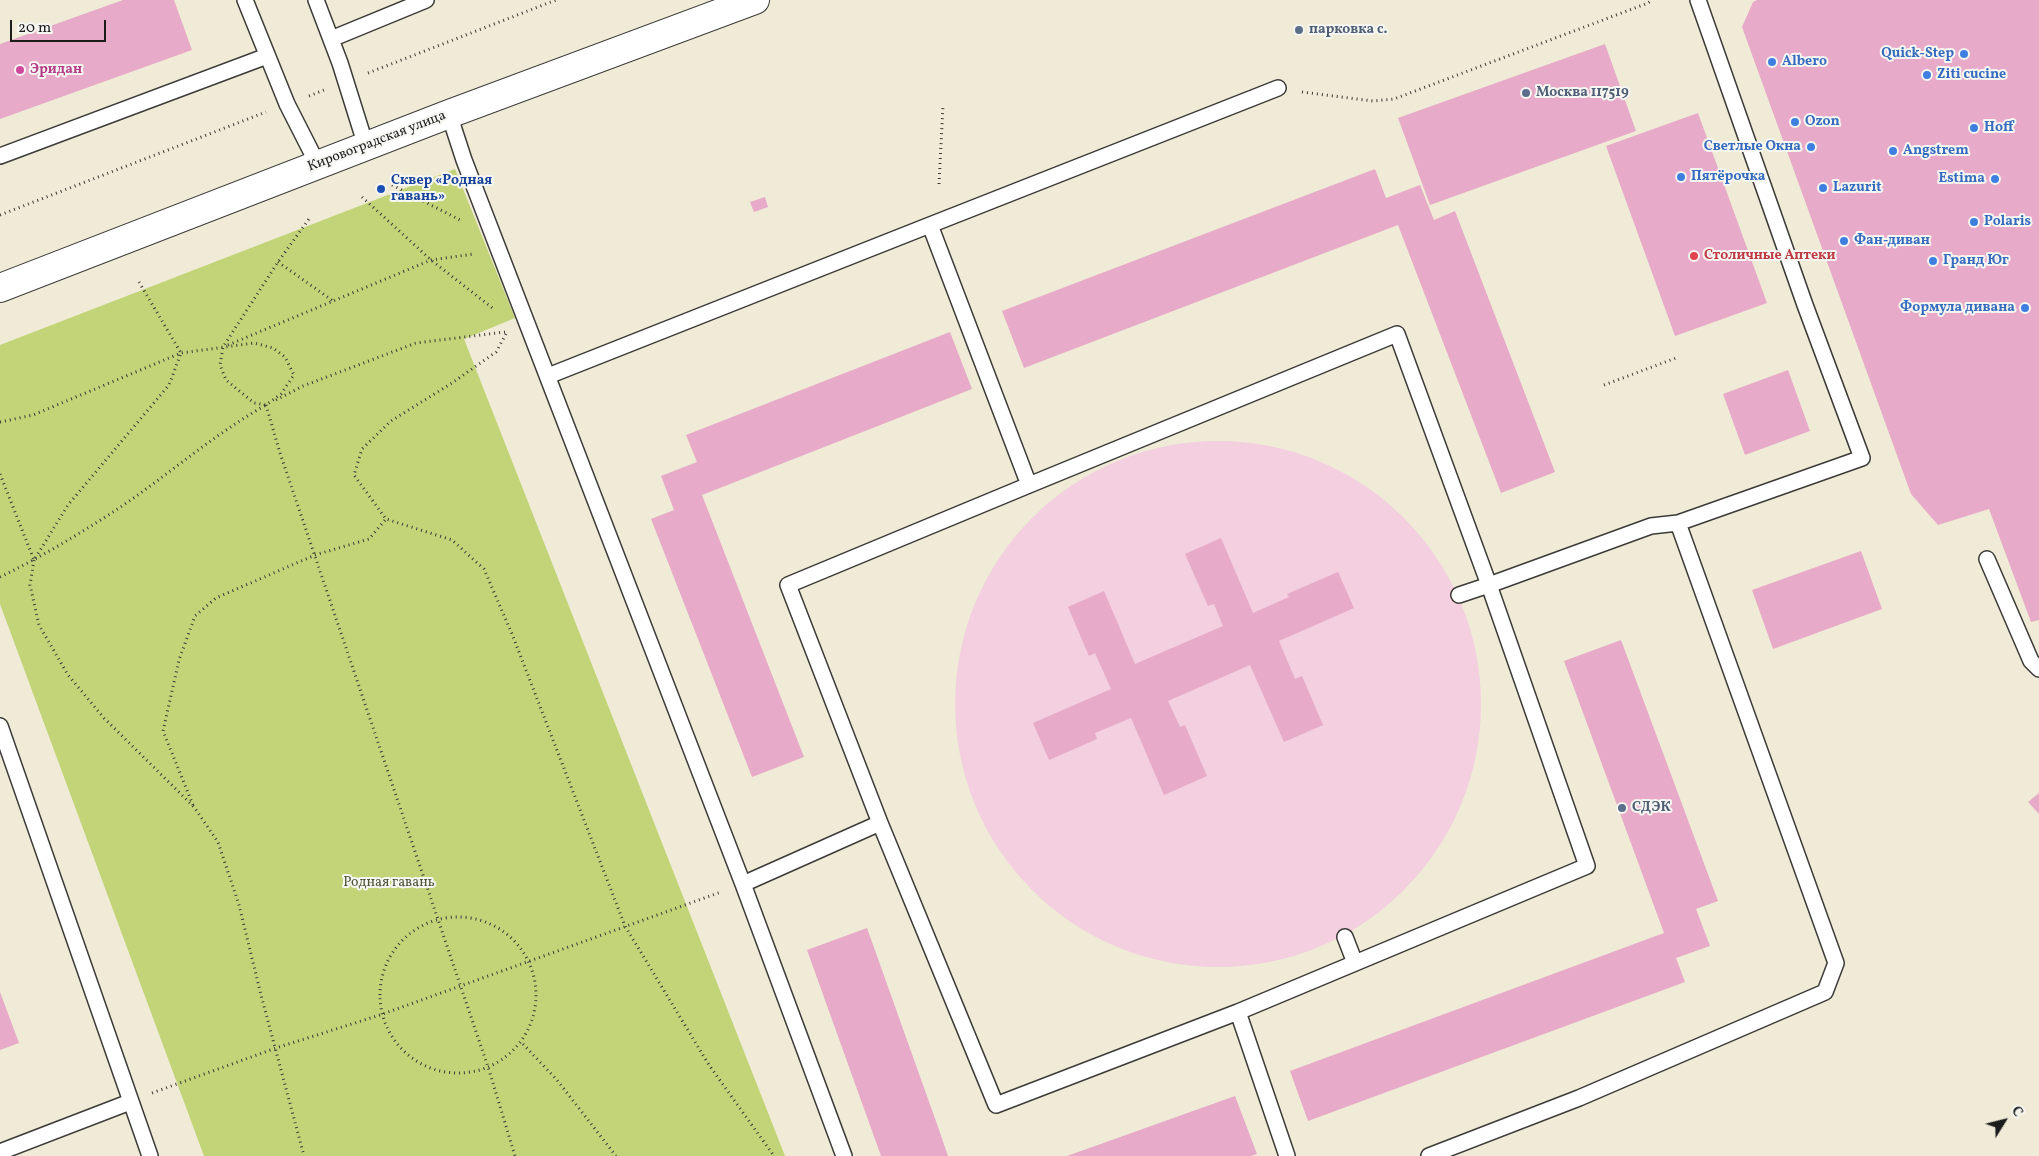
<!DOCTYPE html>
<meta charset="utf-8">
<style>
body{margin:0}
#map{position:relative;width:2039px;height:1156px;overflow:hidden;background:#efebd6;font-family:Vollkorn,serif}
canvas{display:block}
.north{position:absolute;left:1979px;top:1096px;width:50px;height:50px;-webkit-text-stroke:4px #f6f6f2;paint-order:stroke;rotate:54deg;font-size:14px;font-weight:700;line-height:20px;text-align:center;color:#1c1c1c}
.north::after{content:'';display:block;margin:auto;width:18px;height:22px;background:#1c1c1c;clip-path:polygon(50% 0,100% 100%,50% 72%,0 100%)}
.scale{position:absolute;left:10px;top:20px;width:96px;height:22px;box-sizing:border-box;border:2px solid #1c1c1c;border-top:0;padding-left:6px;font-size:15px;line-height:18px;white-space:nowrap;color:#1c1c1c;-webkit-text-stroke:4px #f6f6f2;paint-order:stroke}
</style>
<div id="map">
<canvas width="2039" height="1156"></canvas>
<div class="north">С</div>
<div class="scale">20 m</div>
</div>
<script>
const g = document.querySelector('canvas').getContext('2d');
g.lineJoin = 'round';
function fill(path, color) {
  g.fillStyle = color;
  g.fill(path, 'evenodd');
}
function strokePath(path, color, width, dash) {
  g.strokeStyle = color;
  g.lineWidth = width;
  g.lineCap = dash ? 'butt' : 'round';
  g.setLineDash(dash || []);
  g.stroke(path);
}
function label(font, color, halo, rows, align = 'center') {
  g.font = font + ' Vollkorn,serif';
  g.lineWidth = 4;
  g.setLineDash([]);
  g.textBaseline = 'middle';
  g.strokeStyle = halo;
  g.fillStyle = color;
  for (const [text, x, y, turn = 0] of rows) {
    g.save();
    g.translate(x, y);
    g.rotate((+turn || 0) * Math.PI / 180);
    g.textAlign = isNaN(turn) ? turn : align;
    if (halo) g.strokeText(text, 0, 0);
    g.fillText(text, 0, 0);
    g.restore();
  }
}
const built = new Path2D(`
 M955 704a263 263 0 1 1 526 0a263 263 0 1 1-526 0Z`);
const green = new Path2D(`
 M455 169 515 318 464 339 785 1156H204L0 604V345Z`);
const building = new Path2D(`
 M123 0H174L192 50 0 119V44Z
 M1757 0H2039V620L2031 622 1989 509 1938 525 1911 494 1742 27 1753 2Z
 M1605 44 1636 131 1430 205 1398 118Z
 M1698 113 1767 303 1675 336 1606 146Z
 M1375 169 1386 198 1420 185 1434 220 1455 211 1555 472 1501 493 1398 225 1024 368 1002 311Z
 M765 197 768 207 754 212 750 202Z
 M950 332 972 389 702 495 804 757 752 777 651 519 674 510 661 476 697 462 686 435Z
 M1788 370 1810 431 1745 455 1723 394Z
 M1221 538 1253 613 1289 597 1287 594 1338 572 1354 608 1279 641 1295 679 1302 676 1323 725 1284 742 1250 665 1168 701 1180 727 1185 725 1207 776 1164 795 1131 718 1095 733 1097 739 1049 760 1033 723 1111 689 1095 653 1089 656 1068 607 1104 591 1135 664 1223 626 1214 604 1208 606 1185 554Z
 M1861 551 1882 609 1773 649 1752 590Z
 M1621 640 1718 901 1696 909 1710 946 1676 958 1685 982 1308 1121 1290 1071 1664 933 1564 661Z
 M2039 793V814L2028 802Z
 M867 928 938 1127 948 1156H881L807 950Z
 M0 992 19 1043 0 1050Z
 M1235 1096 1257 1154 1251 1156H1067Z`);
const path = new Path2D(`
 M368 73 556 0
 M1302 92 1373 101 1394 99 1648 3 1652 0
 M309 96 324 90
 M939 184 943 105
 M392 185 460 220
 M362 197 431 260 495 310
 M0 215 266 112
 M278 262 333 301
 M139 282 181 353
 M506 334 496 352 452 383 391 421 362 449 354 475 386 519 452 540 484 569 512 634 625 926 709 1065 774 1156
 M228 345 431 260 474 254
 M1604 385 1676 358
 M276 400 303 386 416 343 505 332
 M266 405 280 453 489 1070 515 1156
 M0 422 33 415 181 353 254 343 273 348 285 357 294 375 281 394 266 405 254 403 226 380 220 365 223 347 278 262 311 216
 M0 474 34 560 68 505 169 385 181 353
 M34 560 30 585 39 625 68 675 104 718 194 807 218 842 239 905 261 995 304 1156
 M0 577C39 558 76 536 113 512 165 478 211 436 266 405
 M193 805 163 731 179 660 195 616 216 598 315 555 369 539 386 519
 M380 995a78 78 0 1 1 156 0a78 78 0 1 1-156 0Z
 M523 1044 557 1080 616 1156
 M152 1093 276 1048 380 1015 721 892`);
const service = new Path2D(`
 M245 0 287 104 318 165
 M316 0 340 63 366 146
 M331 39 426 0
 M449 114 464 160 743 884 844 1156
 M0 156 267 56
 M930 225 1278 88
 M548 376 930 225 1029 485 1397 334 1489 585 1651 526 1678 523
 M1029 485 788 585 880 823 996 1105 1238 1012 1287 1156
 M1987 559 2031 661 2039 669
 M0 726 150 1156
 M743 884 880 823
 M1345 937 1355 963
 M1238 1012 1587 866 1489 585 1459 595
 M0 1152 130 1102
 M1429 1156 1579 1098 1825 992 1836 963 1678 523 1862 458 1805 305 1698 0`);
const tertiary = new Path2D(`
 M0 288 449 114 755 0`);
const markers = [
 [1299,30,5,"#5c6f8a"],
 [1964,54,5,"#3f7fe0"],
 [1772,62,5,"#3f7fe0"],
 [20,70,5,"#d1479c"],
 [1927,75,5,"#3f7fe0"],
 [1526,93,5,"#5c6f8a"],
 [1795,122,5,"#3f7fe0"],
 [1974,128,5,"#3f7fe0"],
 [1811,147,5,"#3f7fe0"],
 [1893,151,5,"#3f7fe0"],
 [1681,177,5,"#3f7fe0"],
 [1995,179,5,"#3f7fe0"],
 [1823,188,5,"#3f7fe0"],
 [381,189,5,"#1a4fb4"],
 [1974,222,5,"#3f7fe0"],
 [1844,241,5,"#3f7fe0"],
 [1694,256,5,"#e0444e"],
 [1933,261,5,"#3f7fe0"],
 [2025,308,5,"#3f7fe0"],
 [1622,808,5,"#5c6f8a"]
];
const serviceNames = [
 ["парковка с.",1309,30],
 ["Москва 117519",1536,93],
 ["СДЭК",1632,808]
];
const shopNames = [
 ["Quick-Step",1954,54,"right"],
 ["Albero",1782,62],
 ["Ziti cucine",1937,75],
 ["Ozon",1805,122],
 ["Hoff",1984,128],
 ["Светлые Окна",1801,147,"right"],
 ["Angstrem",1903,151],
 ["Пятёрочка",1691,177],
 ["Estima",1985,179,"right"],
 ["Lazurit",1833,188],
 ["Polaris",1984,222],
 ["Фан-диван",1854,241],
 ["Гранд Юг",1943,261],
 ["Формула дивана",2015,308,"right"]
];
const hotelNames = [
 ["Эридан",30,70]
];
const streetNames = [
 ["Кировоградская улица",377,142,-21]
];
const transitNames = [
 ["Сквер «Родная",391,181],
 ["гавань»",391,197]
];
const healthNames = [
 ["Столичные Аптеки",1704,256]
];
const parkNames = [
 ["Родная гавань",389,883]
];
fill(built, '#f3cfe0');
fill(green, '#c2d477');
fill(building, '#e7aac8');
strokePath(service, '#3c3b38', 18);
strokePath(tertiary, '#3c3b38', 30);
strokePath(path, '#3c3b38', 3, [1, 4]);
strokePath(service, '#fff', 15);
strokePath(tertiary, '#fff', 28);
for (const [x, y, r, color] of markers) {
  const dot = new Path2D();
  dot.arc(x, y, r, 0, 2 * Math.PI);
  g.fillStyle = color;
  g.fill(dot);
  strokePath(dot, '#f6f6f2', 2);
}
label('bold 14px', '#4e5e75', '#f6f6f2', serviceNames, 'left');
label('bold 14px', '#366cbe', '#f6f6f2', shopNames, 'left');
label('bold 14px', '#b23c85', '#f6f6f2', hotelNames, 'left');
label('14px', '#1c1c1c', '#f6f6f2', streetNames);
label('bold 14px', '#164399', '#f6f6f2', transitNames, 'left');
label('bold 14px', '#be3a42', '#f6f6f2', healthNames, 'left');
label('14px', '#4e5337', '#f6f6f2', parkNames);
</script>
